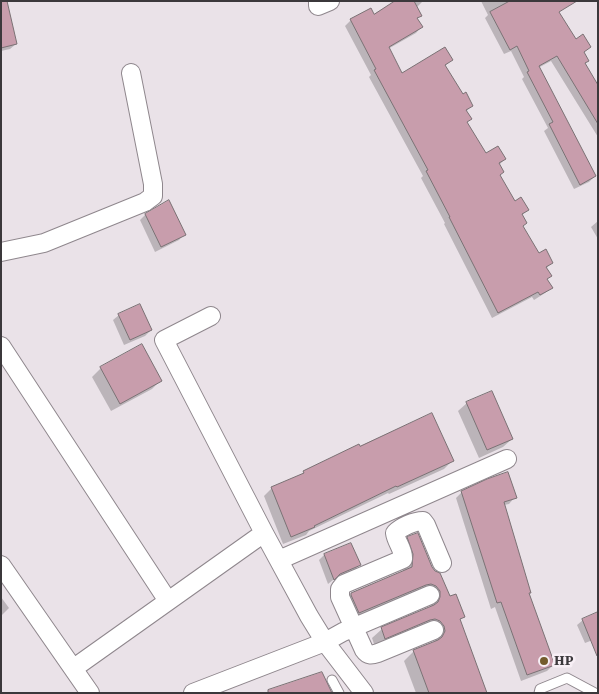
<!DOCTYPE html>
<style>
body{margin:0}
#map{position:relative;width:599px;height:694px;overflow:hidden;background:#eae2e8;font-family:"Source Serif 4",serif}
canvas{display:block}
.frame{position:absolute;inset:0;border:2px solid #3b383b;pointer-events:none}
</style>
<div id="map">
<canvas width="599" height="694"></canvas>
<div class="frame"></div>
</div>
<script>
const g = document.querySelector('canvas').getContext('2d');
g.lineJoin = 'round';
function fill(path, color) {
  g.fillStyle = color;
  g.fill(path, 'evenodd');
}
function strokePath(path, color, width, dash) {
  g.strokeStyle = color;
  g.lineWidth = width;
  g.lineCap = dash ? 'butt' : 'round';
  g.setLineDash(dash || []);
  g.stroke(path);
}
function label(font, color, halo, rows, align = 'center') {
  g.font = font + ' "Source Serif 4",serif';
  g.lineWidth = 5;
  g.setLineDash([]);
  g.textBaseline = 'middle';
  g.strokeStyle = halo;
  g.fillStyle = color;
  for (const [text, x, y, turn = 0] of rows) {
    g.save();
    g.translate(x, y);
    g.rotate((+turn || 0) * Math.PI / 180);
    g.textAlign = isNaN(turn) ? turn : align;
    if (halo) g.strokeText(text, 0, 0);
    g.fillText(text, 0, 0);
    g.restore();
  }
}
const shadow = new Path2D(`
 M1 1 16 44 10 49 1 51Z
 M398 1 422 2 416 8 420 15 416 19 421 27 416 33 388 49 402 75 451 60 445 66 463 96 472 105 466 112V123L486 155 505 159 499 165V176L514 202 528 210 521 216 522 227 539 255 552 262 546 269V279L551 288 545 293 534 300 532 297 492 318 444 224 445 223 421 178 423 176 369 77 371 75 345 26 351 20 374 15Z
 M481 1H510L562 9 558 13 575 40 590 47 583 53 588 61 584 64 598 87V137L551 61 538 68 595 176 589 182 574 189 544 131 548 128 522 79 524 77 511 51 504 54 485 18 488 15Z
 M145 215 184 234 179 240 155 252 140 220Z
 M598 221V239L591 227Z
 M119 315 151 330 145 336 124 345 113 320Z
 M101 368 160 381 152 389 111 411 92 377Z
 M467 403 512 439 503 447 479 458 458 411Z
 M359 448 452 461 444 469 389 494 388 493 309 531 306 535 283 544 264 496 272 488 300 477 304 472Z
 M462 492 515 497 509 504 504 505 530 592 528 594 553 665 547 671 521 681 495 607 491 609 456 498Z
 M408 538 431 568 449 598 463 616 459 621 486 693H416L404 661 414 651 435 642 434 636 375 647 372 638 382 629 431 607 430 600 349 622 341 604 351 594 403 572 404 564 398 548Z
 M351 544 359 565 354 571 333 580 328 584 319 560 324 555Z
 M1 597 9 608 1 616Z
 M583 620 598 638 585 643 577 625Z`);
const building = new Path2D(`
 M1 1H7L17 44 1 48Z
 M395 1H414L422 16 417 18 423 27 389 47 402 73 445 47 453 60 445 65 463 94 466 92 473 106 466 110 472 119 467 122 486 153 498 146 506 159 499 163 504 172 500 175 515 201 521 197 529 210 522 214 527 223 523 226 539 253 546 249 553 263 546 267 552 276 547 279 553 288 540 295 538 292 498 313 449 217H450L426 171 428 170 374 70 376 69 350 19 371 8 374 14Z
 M510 1H577L559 12 576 39 583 34 591 47 584 52 589 61 585 63 598 85V124L557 56 539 66 596 176 580 185 549 124 553 122 527 72 529 71 517 46 510 50 490 12Z
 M169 200 186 235 161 247 145 214Z
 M140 304 152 330 130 340 118 314Z
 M142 344 162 381 120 404 100 367Z
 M492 391 513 439 487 450 466 402Z
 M432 413 454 461 397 487 396 486 314 526 315 527 291 537 271 487 304 473 303 471 359 444 360 446Z
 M508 472 517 498 504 502 531 593H529L555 665 527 675 501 602 497 603 461 491 487 479Z
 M418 533 432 567 435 571 440 573 450 596 456 594 465 617 460 619 487 693H429L413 650 438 640 442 637 445 631 444 626 440 621 435 619 430 620 385 639 381 627 434 605 438 602 440 597V591L436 586 431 584 426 585 359 613 351 595V593L412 567 413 554 407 537Z
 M351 543 361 565 340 574 334 580 324 554Z
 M598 612V655L597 656 582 619Z
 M322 672 332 693H268V690Z`);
const service = new Path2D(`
 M332 680 339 693
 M539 693 540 689 567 678 595 693`);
const minor = new Path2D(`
 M318 1V6L330 1
 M1 252 44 243 145 202 153 196V184L131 73
 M211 316 164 340 264 533 309 616 325 642 364 693
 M1 346 168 601
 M279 560 507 459
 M1 565 90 693
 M434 630 378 653C372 655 368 656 364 650L340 597V589L344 584 403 559C404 550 396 542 395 533 401 527 414 521 423 521L426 525 442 563
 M74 668 264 533
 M193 693 325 642 343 632 430 595`);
const markers = [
 [544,661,5,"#735b2c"]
];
const poiNames = [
 ["HP",554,661]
];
fill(shadow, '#0003');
fill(building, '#c89dac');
strokePath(building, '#7a7174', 1);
strokePath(service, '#8f878d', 11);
strokePath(minor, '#8f878d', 20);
strokePath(service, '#fff', 9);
strokePath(minor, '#fff', 18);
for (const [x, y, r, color] of markers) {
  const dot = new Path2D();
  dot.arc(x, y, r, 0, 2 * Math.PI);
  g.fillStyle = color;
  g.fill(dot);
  strokePath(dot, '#f7eff5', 2);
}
label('bold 14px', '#3b383b', '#f7eff5', poiNames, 'left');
</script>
